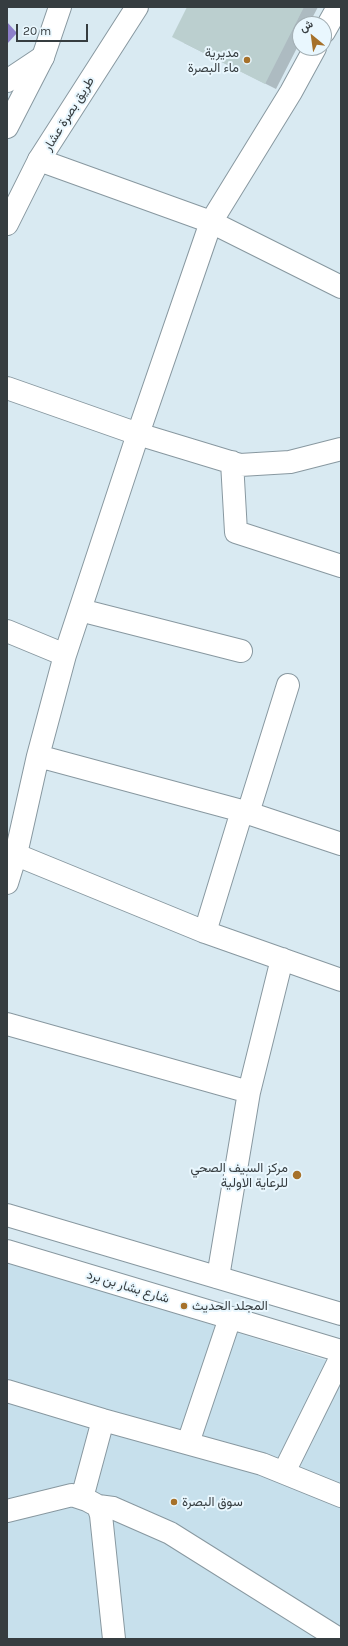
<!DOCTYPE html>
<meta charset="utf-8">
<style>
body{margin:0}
#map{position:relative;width:348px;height:1646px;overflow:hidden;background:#d9eaf2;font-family:Karla,Vazirmatn,sans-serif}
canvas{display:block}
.frame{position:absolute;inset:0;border:8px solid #363d40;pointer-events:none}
.north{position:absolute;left:292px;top:16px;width:40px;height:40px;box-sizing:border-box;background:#e9f7fe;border:1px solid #a1adb2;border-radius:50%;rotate:331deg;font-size:11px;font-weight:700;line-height:16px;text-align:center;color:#363d40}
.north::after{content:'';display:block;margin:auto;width:14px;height:18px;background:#a6712a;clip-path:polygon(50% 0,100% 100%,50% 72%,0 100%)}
.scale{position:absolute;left:16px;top:24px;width:72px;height:18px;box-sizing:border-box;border:2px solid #363d40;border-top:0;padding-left:5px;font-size:12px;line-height:14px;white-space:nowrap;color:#363d40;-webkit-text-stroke:3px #e9f7fe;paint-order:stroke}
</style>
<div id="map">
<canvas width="348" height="1646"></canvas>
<div class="frame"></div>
<div class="north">ش</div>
<div class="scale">20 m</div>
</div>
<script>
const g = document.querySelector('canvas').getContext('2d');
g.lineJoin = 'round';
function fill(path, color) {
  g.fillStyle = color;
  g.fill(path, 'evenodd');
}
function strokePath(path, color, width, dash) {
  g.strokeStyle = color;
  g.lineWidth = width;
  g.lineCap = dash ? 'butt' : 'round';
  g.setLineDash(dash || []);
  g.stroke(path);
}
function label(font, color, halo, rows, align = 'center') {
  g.font = font + ' Karla,Vazirmatn,sans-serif';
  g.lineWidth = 4;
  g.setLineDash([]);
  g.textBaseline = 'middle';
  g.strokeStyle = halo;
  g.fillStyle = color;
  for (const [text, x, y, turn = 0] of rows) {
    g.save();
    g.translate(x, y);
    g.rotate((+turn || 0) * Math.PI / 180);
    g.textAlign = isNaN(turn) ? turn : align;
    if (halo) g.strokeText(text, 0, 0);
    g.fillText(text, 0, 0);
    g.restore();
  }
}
const built = new Path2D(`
 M7 1261 341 1365V1639H7Z`);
const water = new Path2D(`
 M7 22 17 33 7 44Z`);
const shadow = new Path2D(`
 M188 7H318L309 24H300V42L276 89 184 43Z`);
const building = new Path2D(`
 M187 7H304L265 84 172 37Z`);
const minor = new Path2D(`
 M324 32 338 7
 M7 81 43 57
 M39 160 211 222 341 287
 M7 388 138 434 240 465 290 462 341 449
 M232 462 236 532 341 566
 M80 610 241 651
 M7 631 65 655
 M38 756 242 811 341 844
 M248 813 288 685
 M7 851 205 932 341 980
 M7 883 16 854 38 756 65 655 138 434 211 222 291 92 315 48
 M205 932 242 811
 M7 1024 249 1092
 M218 1277 249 1092 282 959
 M7 1391 103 1420 262 1464 341 1496
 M188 1443 230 1318
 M284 1472 341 1357
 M82 1498 103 1420
 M98 1506 113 1508 170 1533 339 1639
 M7 1511 72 1495 87 1500 98 1506 101 1515 114 1639`);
const major = new Path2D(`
 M7 127 43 57 60 7
 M7 224 39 160 137 7
 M7 1215 341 1314
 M7 1251 341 1351`);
const markers = [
 [247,60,4,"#a6712a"],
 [297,1175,5,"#a6712a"],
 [184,1306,4,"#a6712a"],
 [174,1502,4,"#a6712a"]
];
const poiNames = [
 ["مديرية",239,53],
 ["ماء البصرة",239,68],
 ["مركز السيف الصحي",288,1168],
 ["للرعاية الاولية",288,1183],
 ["المجلد الحديث",192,1306,"left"],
 ["سوق البصرة",182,1502,"left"]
];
const streetNames = [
 ["طريق بصرة عشار",69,114,-58],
 ["شارع بشار بن برد",128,1287,17]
];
fill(built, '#c7e0ec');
fill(water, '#8e80cb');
fill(shadow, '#0003');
fill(building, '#bbcfcf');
strokePath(minor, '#8898a0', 24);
strokePath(major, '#8898a0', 24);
strokePath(minor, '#fff', 22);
strokePath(major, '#fff', 22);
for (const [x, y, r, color] of markers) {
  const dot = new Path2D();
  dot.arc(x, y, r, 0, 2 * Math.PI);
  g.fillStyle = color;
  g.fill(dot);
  strokePath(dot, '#e9f7fe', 1.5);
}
label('13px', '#363d40', '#e9f7fe', poiNames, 'right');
label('13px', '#363d40', '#e9f7fe', streetNames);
</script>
